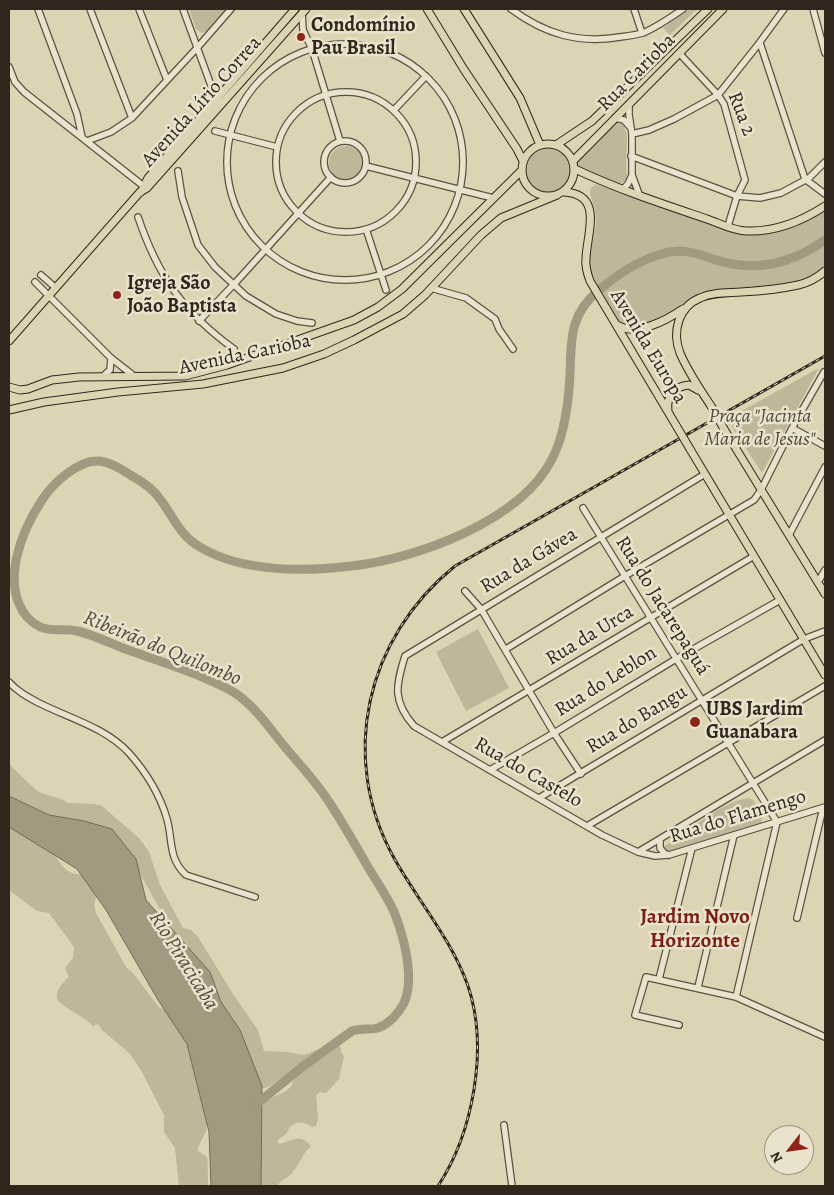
<!DOCTYPE html>
<meta charset="utf-8">
<style>
body{margin:0}
#map{position:relative;width:834px;height:1195px;overflow:hidden;background:#ddd4b3;font-family:Alegreya,serif}
canvas{display:block}
.frame{position:absolute;inset:0;border:10px solid #30261c;pointer-events:none}
.north{position:absolute;left:764px;top:1125px;width:50px;height:50px;box-sizing:border-box;background:#e9e3ce;border:1px solid #9f9787;border-radius:50%;rotate:240deg;font-size:14px;font-weight:700;line-height:20px;text-align:center;color:#30261c}
.north::after{content:'';display:block;margin:auto;width:18px;height:22px;background:#8f2418;clip-path:polygon(50% 0,100% 100%,50% 72%,0 100%)}
</style>
<div id="map">
<canvas width="834" height="1195"></canvas>
<div class="frame"></div>
<div class="north">N</div>
</div>
<script>
const g = document.querySelector('canvas').getContext('2d');
g.lineJoin = 'round';
function fill(path, color) {
  g.fillStyle = color;
  g.fill(path, 'evenodd');
}
function strokePath(path, color, width, dash) {
  g.strokeStyle = color;
  g.lineWidth = width;
  g.lineCap = dash ? 'butt' : 'round';
  g.setLineDash(dash || []);
  g.stroke(path);
}
function label(font, color, halo, rows, align = 'center') {
  g.font = font + ' Alegreya,serif';
  g.lineWidth = 5;
  g.setLineDash([]);
  g.textBaseline = 'middle';
  g.strokeStyle = halo;
  g.fillStyle = color;
  for (const [text, x, y, turn = 0] of rows) {
    g.save();
    g.translate(x, y);
    g.rotate((+turn || 0) * Math.PI / 180);
    g.textAlign = isNaN(turn) ? turn : align;
    if (halo) g.strokeText(text, 0, 0);
    g.fillText(text, 0, 0);
    g.restore();
  }
}
const green = new Path2D(`
 M189 9H228L208 31 202 33 196 29Z
 M690 9H697L670 35 663 28Z
 M615 123 623 124 627 135 626 165 627 178 624 182 619 184 581 170 578 166V161Z
 M329 163a17 17 0 1 1 34 0a17 17 0 1 1-34 0Z
 M524 170a24 24 0 1 1 48 0a24 24 0 1 1-48 0Z
 M596 184 745 235 776 232 790 228 825 210V267L816 274 800 282 773 286 713 291 672 314 649 324 627 326 620 323 591 274 589 265 590 254 596 224 595 210 590 194 591 188Z
 M819 368 762 473 732 427 736 414Z
 M478 629 509 688 466 711 436 652Z
 M9 764 37 791 44 794 61 799 68 803 94 804 102 806 139 838 149 852 160 885 183 928 191 930 198 937 235 997 258 1030 264 1051 288 1052 304 1055 336 1042H340L341 1052 344 1057 339 1079 326 1093 320 1092 316 1095 318 1119 316 1126 312 1127C305 1122 297 1120 290 1127 288 1129 288 1132 286 1134 282 1137 279 1138 277 1142L279 1144C292 1141 300 1132 311 1146 302 1154 300 1164 292 1173 287 1178 281 1180 277 1186H256L260 1113C261 1111 262 1108 263 1105 273 1092 295 1096 294 1074 277 1077 274 1089 257 1089L180 944 179 937 167 922 128 852 57 819 9 801Z
 M748 798 753 800 763 814 761 823 665 852 663 847C685 833 723 801 748 798Z
 M9 827C17 830 36 834 43 840 57 852 62 881 87 873L96 898 94 905 96 913 126 967 132 972 159 1007 181 1018 194 1059 207 1124 206 1131 197 1150C199 1152 205 1155 207 1157 208 1159 208 1182 208 1186H179L175 1148 164 1132V1115L141 1070 129 1053 102 1030 98 1024 93 1026C83 1015 67 1011 57 999 56 990 62 983 69 977L65 968 73 958 74 947 49 913 37 911 9 890Z`);
const water = new Path2D(`
 M9 796 49 815 84 821 112 829 136 859 146 900 210 972 221 1002 240 1030 262 1086 261 1186H211L209 1132 187 1044 158 1000 106 910 77 869 9 827Z`);
const river = new Path2D(`
 M253 1107 302 1067 352 1031C362 1028 370 1030 378 1028 389 1024 399 1013 404 1003 415 978 404 938 395 914 388 898 377 882 368 867 356 846 344 825 331 805 317 782 297 762 280 741 266 723 250 701 230 690 198 673 162 662 128 650 112 644 94 635 77 631 57 627 45 636 27 617 0 584 21 532 42 500 52 484 79 459 99 461 110 462 123 470 132 476 143 482 153 489 160 499 173 516 180 536 200 547 241 572 304 572 351 566 416 559 521 521 552 459 563 438 567 413 569 389 573 349 564 319 599 290 620 272 651 252 679 251 695 251 708 258 723 262 761 272 794 262 825 240`);
const minor = new Path2D(`
 M38 9 77 114 82 137
 M90 9 132 118
 M139 9 167 80
 M183 9 216 99 219 101
 M511 9C545 34 578 44 620 37 627 36 636 35 643 33 657 27 670 18 683 9
 M634 9 642 33
 M813 9 825 53
 M302 13 303 30 312 49 340 141
 M760 43 805 179 825 194
 M227 162a118 118 0 1 1 236 0a118 118 0 1 1-236 0Z
 M680 54 718 95 724 104 745 180 737 196 728 226
 M9 67 15 82 24 92 146 188
 M276 162a70 70 0 1 1 140 0a70 70 0 1 1-140 0Z
 M629 104V115L632 134V175L639 194
 M394 110 426 76
 M615 118 624 120 630 127
 M215 131 277 147
 M632 134 649 130 674 119 718 95 757 46 784 9
 M324 162a21 21 0 1 1 42 0a21 21 0 1 1-42 0Z
 M87 141 111 132 132 118 197 48 231 9
 M631 156 737 196 760 198 781 193 809 178 825 162
 M366 166 493 198
 M178 171 182 197 198 245 215 267 246 296 276 314 297 321 312 323
 M623 189 628 184 632 175
 M138 217C158 276 183 312 234 349
 M366 229 386 290
 M41 275 56 288
 M35 282 111 358 134 376
 M431 288 466 298 495 319 499 329 513 349
 M199 321 237 281 331 177
 M103 376 110 370 111 358
 M792 428 825 446
 M705 474 405 656C396 685 392 701 414 726L602 835 638 852 655 856 669 855 825 807
 M583 508 777 822 736 997
 M789 535 825 467
 M818 582 825 570
 M465 591 481 609 554 733 581 774
 M506 649 625 576 754 500 761 490 792 428 824 372
 M9 682C17 691 26 696 37 702 68 718 105 727 129 753 146 772 160 795 167 819 173 841 168 858 186 875L255 897
 M442 742 754 556
 M490 770 554 733 676 659 780 600
 M539 798 804 639 825 631
 M587 826 825 686
 M660 839V848L664 853 669 855
 M638 852 825 740
 M797 918 823 808
 M659 979 692 848
 M698 987 734 835
 M679 1025 635 1015 646 977 736 997 825 1037
 M504 1125 512 1186`);
const major = new Path2D(`
 M427 9 463 68 517 149 523 161
 M464 9 520 98 540 145
 M522 170a26 26 0 1 1 52 0a26 26 0 1 1-52 0Z
 M556 145 592 121 708 9
 M573 161 723 9
 M575 169C617 189 663 204 707 219 719 223 733 231 747 231 775 232 802 221 825 206
 M141 192 148 178 295 9
 M564 192C604 194 587 233 586 258 585 266 587 273 590 281L677 427
 M617 325C636 337 667 320 683 309
 M9 341 140 192 147 188 306 9
 M9 387 20 390 28 389 52 380 79 377 185 376 227 365 354 320 378 307 402 289 522 170
 M711 406C700 389 688 372 680 353 672 332 678 307 700 298 713 292 727 293 741 292 760 291 780 289 798 285 808 283 818 277 825 271
 M9 410 44 402 118 392 203 384 283 368 324 354 354 340 403 314 425 295 481 235 501 218 557 195
 M668 411C666 397 674 386 689 385L698 390
 M724 429 825 594
 M690 449 825 675`);
const rail = new Path2D(`
 M438 1186C473 1133 489 1048 468 986 452 940 418 901 394 858 338 757 366 638 455 566L825 356`);
const majorBridge = new Path2D(`
 M711 406 724 429
 M677 427 690 449`);
const markers = [
 [301,37,5,"#8f2418"],
 [117,295,5,"#8f2418"],
 [695,722,6,"#8f2418"]
];
const poiNames = [
 ["Condomínio",311,26],
 ["Pau Brasil",311,49],
 ["Igreja São",127,284],
 ["João Baptista",127,307],
 ["UBS Jardim",706,710],
 ["Guanabara",706,733]
];
const streetNames = [
 ["Rua Carioba",637,73,-45],
 ["Avenida Lírio Correa",202,102,-48],
 ["Rua 2",741,114,69],
 ["Avenida Europa",648,347,59],
 ["Avenida Carioba",245,355,-12],
 ["Rua da Gávea",529,561,-31],
 ["Rua do Jacarepaguá",662,606,58],
 ["Rua da Urca",590,636,-31],
 ["Rua do Leblon",606,682,-32],
 ["Rua do Bangu",637,720,-31],
 ["Rua do Castelo",528,773,30],
 ["Rua do Flamengo",738,817,-17]
];
const parkNames = [
 ["Praça \"Jacinta",760,417],
 ["Maria de Jesus\"",760,440]
];
const waterNames = [
 ["Ribeirão do Quilombo",162,649,22],
 ["Rio Piracicaba",183,961,58]
];
const neighbourhoodNames = [
 ["Jardim Novo",695,918],
 ["Horizonte",695,942]
];
fill(green, '#c0b699');
fill(water, '#a29980');
strokePath(water, '#746b58', 1);
strokePath(river, '#a29980', 9);
strokePath(minor, '#5b5242', 8);
strokePath(major, '#30261c', 9);
strokePath(minor, '#e9e3ce', 5.5);
strokePath(major, '#ddd4b3', 7);
strokePath(rail, '#30261c', 3);
strokePath(rail, '#e9e3ce', 1, [4]);
strokePath(majorBridge, '#30261c', 9, []);
strokePath(majorBridge, '#ddd4b3', 7);
for (const [x, y, r, color] of markers) {
  const dot = new Path2D();
  dot.arc(x, y, r, 0, 2 * Math.PI);
  g.fillStyle = color;
  g.fill(dot);
  strokePath(dot, '#e9e3ce', 2);
}
label('bold 20px', '#30261c', '#e9e3ce', poiNames, 'left');
label('20px', '#30261c', '#e9e3ce', streetNames);
label('italic 20px', '#544a3b', '#e9e3ce', parkNames);
label('italic 21px', '#52483a', '#e9e3ce', waterNames);
label('bold 21px', '#7a1f14', '#e9e3ce', neighbourhoodNames);
</script>
